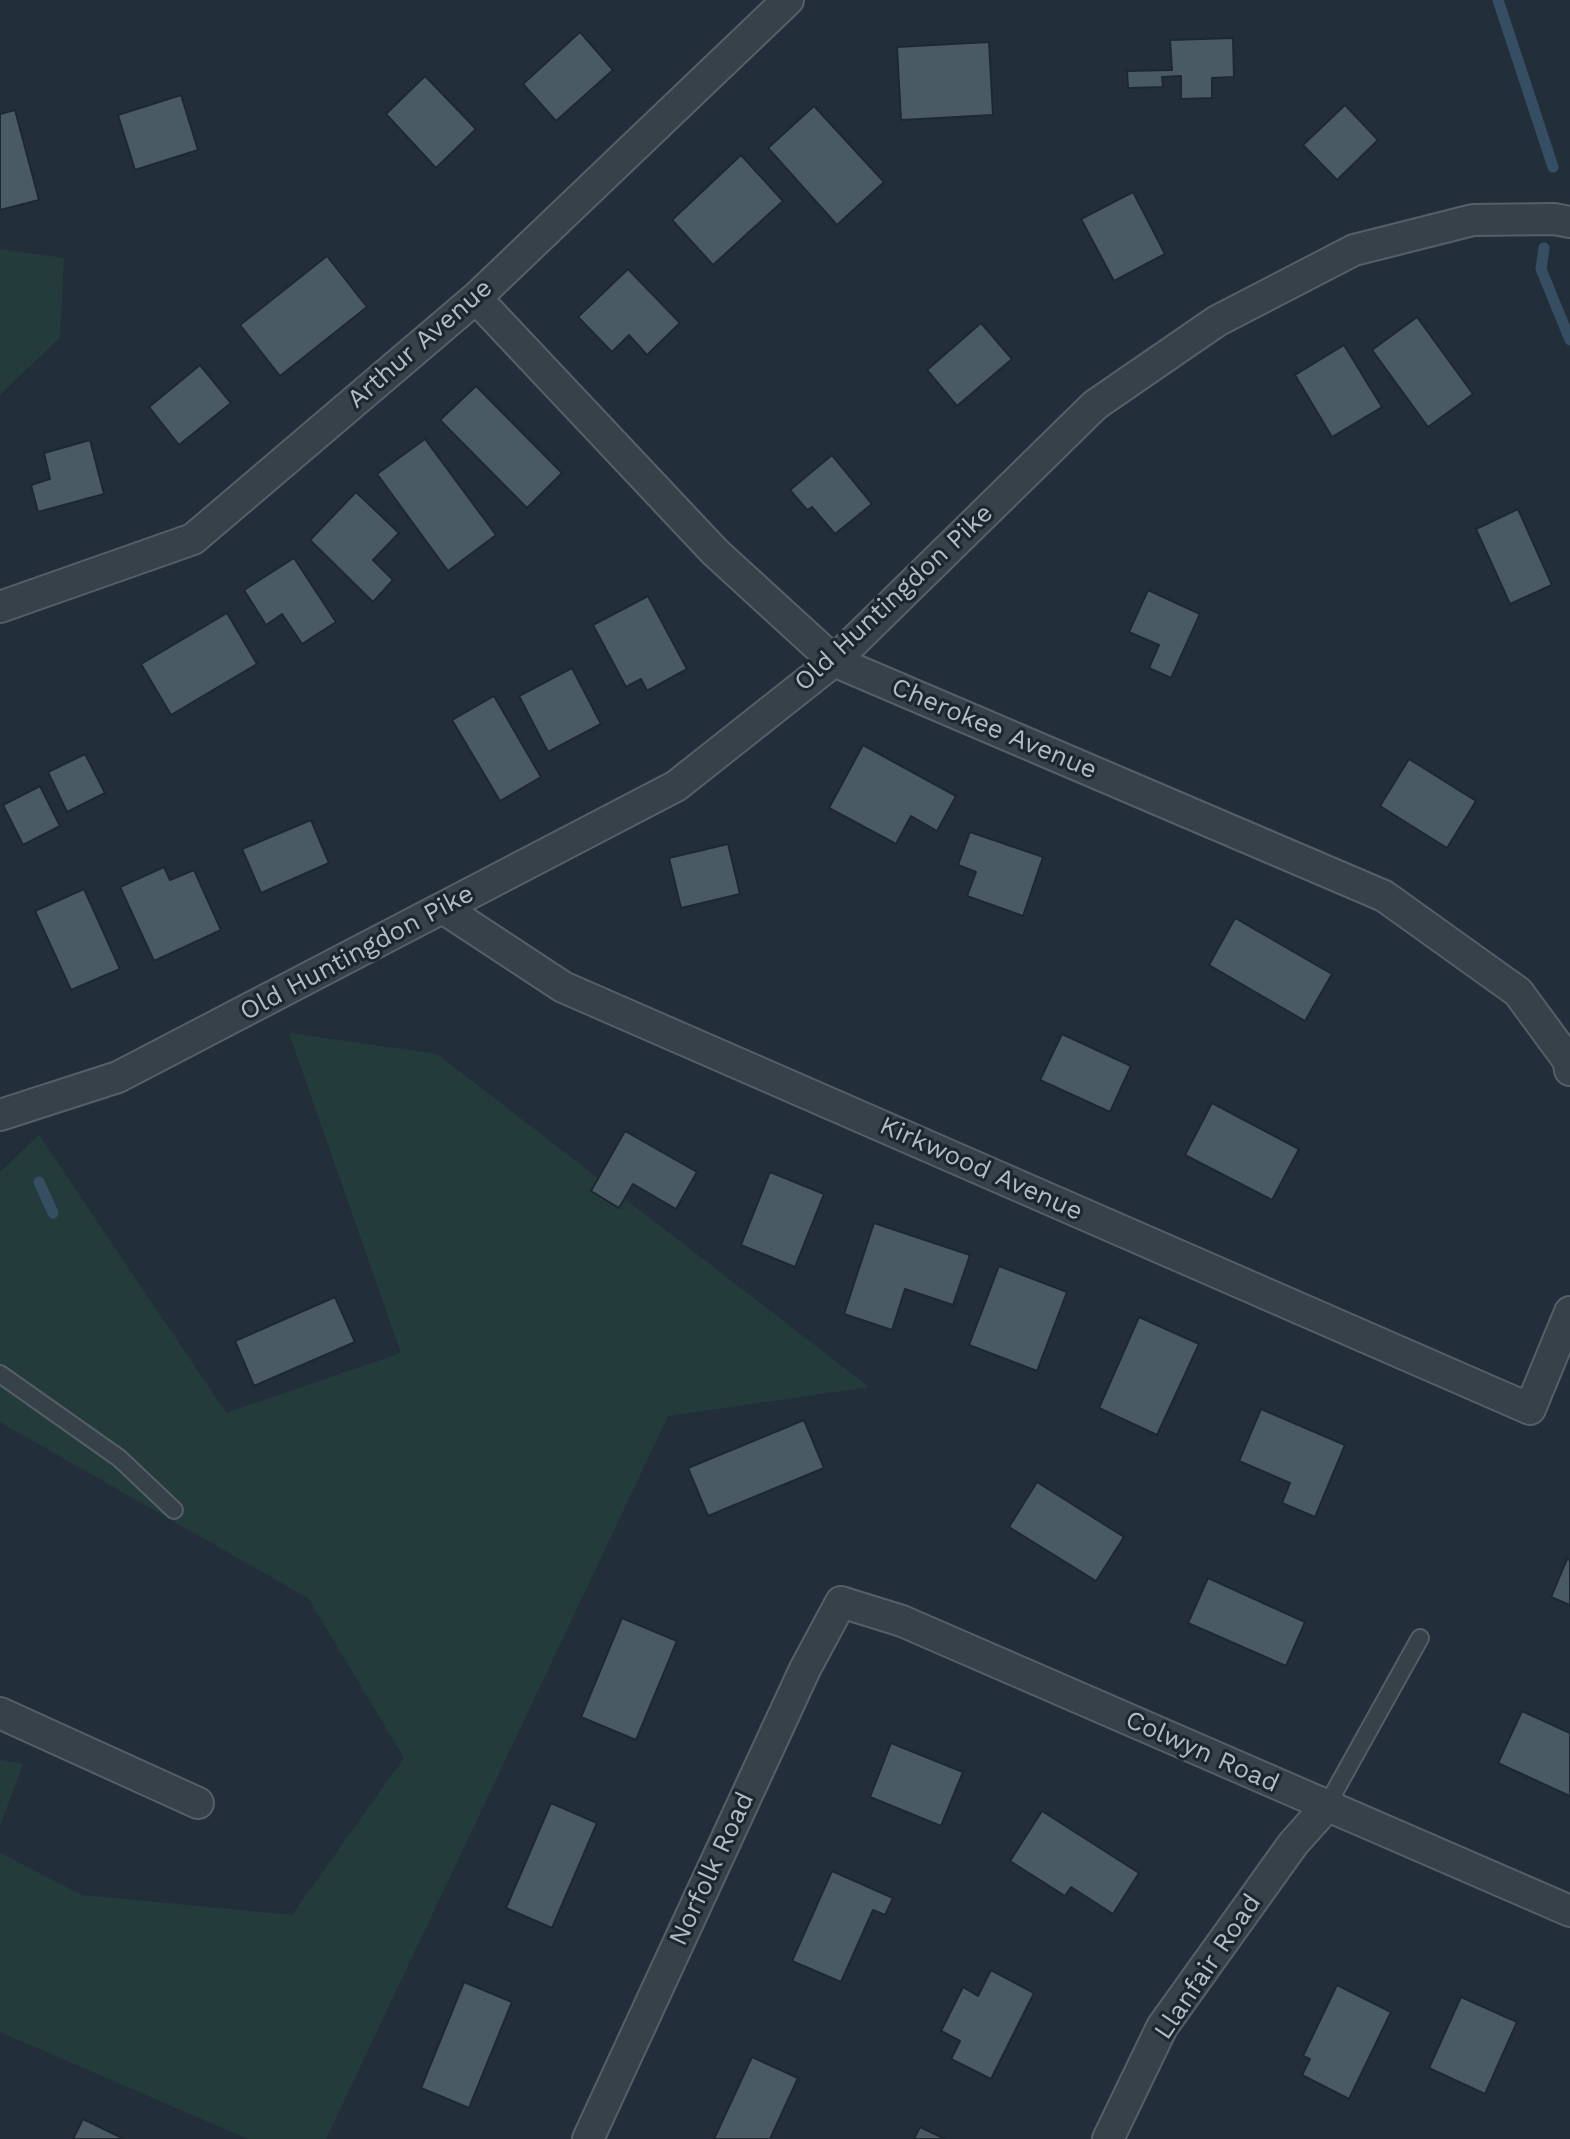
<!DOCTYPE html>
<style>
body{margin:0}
canvas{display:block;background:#222f3a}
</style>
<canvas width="1570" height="2139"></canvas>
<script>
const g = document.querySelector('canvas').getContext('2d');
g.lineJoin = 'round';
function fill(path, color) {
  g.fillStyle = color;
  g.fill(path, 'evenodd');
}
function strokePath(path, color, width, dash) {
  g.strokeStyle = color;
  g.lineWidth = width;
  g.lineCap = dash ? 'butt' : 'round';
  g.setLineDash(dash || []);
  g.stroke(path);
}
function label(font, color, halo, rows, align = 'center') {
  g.font = font + ' "Work Sans",sans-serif';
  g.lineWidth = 6;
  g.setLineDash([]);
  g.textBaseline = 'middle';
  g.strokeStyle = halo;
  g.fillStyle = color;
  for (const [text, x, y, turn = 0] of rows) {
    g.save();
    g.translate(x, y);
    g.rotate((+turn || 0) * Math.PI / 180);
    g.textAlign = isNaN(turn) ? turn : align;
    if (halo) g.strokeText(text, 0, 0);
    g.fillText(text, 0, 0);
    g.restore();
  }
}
const green = new Path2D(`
 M0 249 64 258 60 337 0 395Z
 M289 1033 437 1054 869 1387 668 1416 326 2139H248L0 2032V1853L82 1895 292 1915 404 1758 308 1598 0 1422V1172L39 1135 226 1413 401 1353Z
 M0 1760 23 1764 0 1826Z`);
const stream = new Path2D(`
 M1498 0 1553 167
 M1544 248 1541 269 1570 340
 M39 1182 53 1213`);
const building = new Path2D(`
 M580 32 613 70 556 121 523 84Z
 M1233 38 1234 77 1212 78V98L1181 99V76L1162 77 1163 87 1128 88 1127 71 1172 70 1170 40Z
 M989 42 993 115 901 120 897 47Z
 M425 76 476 129 436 168 386 114Z
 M181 95 198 150 135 170 118 115Z
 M1345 105 1378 140 1337 180 1303 145Z
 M814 106 884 182 837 225 768 148Z
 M15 110 39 200 0 210V114Z
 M741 155 783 201 713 265 672 220Z
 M1133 192 1165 254 1114 281 1081 219Z
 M327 256 367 307 280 376 240 325Z
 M628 269 680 323 647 355 629 335 612 352 578 317Z
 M1417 317 1473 394 1428 427 1372 350Z
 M981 323 1012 359 957 406 927 370Z
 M1344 345 1382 407 1332 437 1295 375Z
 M200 365 231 403 179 445 149 407Z
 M476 386 562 473 527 508 440 420Z
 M425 439 496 535 448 571 377 474Z
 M90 440 104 494 38 512 31 485 50 479 44 453Z
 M832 455 872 504 835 534 812 507 807 510 790 490Z
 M356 492 399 533 373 560 393 580 373 602 310 540Z
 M1518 509 1552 585 1510 604 1476 529Z
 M294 558 336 622 302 644 282 614 266 625 244 590Z
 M1148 590 1200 614 1171 678 1149 668 1159 645 1129 632Z
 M648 596 687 669 647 691 641 679 626 687 593 625Z
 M227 613 257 664 171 715 141 664Z
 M572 668 601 724 548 752 519 696Z
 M494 696 541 777 500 801 452 720Z
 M863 745 956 796 937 831 911 816 896 844 829 808Z
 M85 754 105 793 67 812 48 772Z
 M1409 759 1476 801 1447 848 1380 806Z
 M40 786 60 826 23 845 3 805Z
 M311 820 329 863 261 893 242 849Z
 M970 832 1043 857 1023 916 967 896 976 872 958 865Z
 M728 844 740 894 681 908 669 858Z
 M164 867 170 880 194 870 221 930 154 961 120 887Z
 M84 889 120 969 71 990 35 911Z
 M1235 918 1332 974 1305 1021 1209 965Z
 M1062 1034 1131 1066 1110 1112 1040 1080Z
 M1212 1103 1299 1149 1272 1200 1185 1155Z
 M625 1131 697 1172 676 1209 633 1184 619 1208 591 1191Z
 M770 1172 824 1194 795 1267 741 1245Z
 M874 1223 970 1255 953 1305 905 1289 892 1330 844 1314Z
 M999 1266 1067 1292 1037 1371 969 1345Z
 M335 1297 355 1342 254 1386 235 1341Z
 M1139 1317 1199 1344 1157 1435 1099 1408Z
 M1261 1409 1345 1445 1315 1517 1282 1503 1290 1483 1239 1461Z
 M804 1420 824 1468 708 1516 688 1468Z
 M1037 1482 1124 1537 1096 1581 1009 1527Z
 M1567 1559 1570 1560V1605L1551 1597Z
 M1208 1578 1305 1622 1286 1666 1188 1623Z
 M622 1618 677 1641 636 1740 581 1717Z
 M1522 1711 1570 1733V1796L1498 1763Z
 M891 1743 963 1772 941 1826 870 1797Z
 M551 1803 597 1823 552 1928 506 1908Z
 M1042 1811 1139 1873 1113 1914 1071 1887 1065 1896 1010 1861Z
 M832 1871 893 1898 885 1915 873 1910 841 1982 792 1961Z
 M991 1970 1034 1993 991 2079 951 2059 960 2041 941 2031 963 1987 978 1996Z
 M464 1982 512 2002 469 2108 421 2088Z
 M1337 1985 1391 2012 1349 2099 1302 2075 1310 2059 1303 2056Z
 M1461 1997 1517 2022 1485 2094 1429 2068Z
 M752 2057 798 2078 770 2139H714Z
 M83 2119 124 2139H73Z
 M920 2127 945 2139H914Z`);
const lane = new Path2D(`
 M0 1374 119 1458 174 1510
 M1326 1807 1420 1638`);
const street = new Path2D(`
 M476 298 715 552 834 661 1384 896 1518 992 1568 1060 1570 1070
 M0 607 193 539 476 298 788 0
 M443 908 563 987 1530 1409 1570 1312
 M0 1115 118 1077 676 786 834 661 1095 405 1217 321 1354 250 1473 220 1554 219 1570 222
 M0 1713 198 1803
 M588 2139 805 1669 841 1602 902 1621 1570 1911
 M1108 2139 1162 2027 1293 1844 1326 1807`);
const streetNames = [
 ["Arthur Avenue",420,344,-41],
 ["Old Huntingdon Pike",894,598,-43],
 ["Cherokee Avenue",994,729,23],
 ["Old Huntingdon Pike",357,953,-28],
 ["Kirkwood Avenue",981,1169,24],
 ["Colwyn Road",1202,1752,24],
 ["Norfolk Road",712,1869,-65],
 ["Llanfair Road",1208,1967,-56]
];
fill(green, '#243b3b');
strokePath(stream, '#364e61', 11);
fill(building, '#4a5a65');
strokePath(building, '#1d2831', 2);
strokePath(lane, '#545f68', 20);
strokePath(street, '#545f68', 34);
strokePath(lane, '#36414a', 16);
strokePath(street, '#36414a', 30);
label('26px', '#b1bcc6', '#1b262f', streetNames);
</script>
